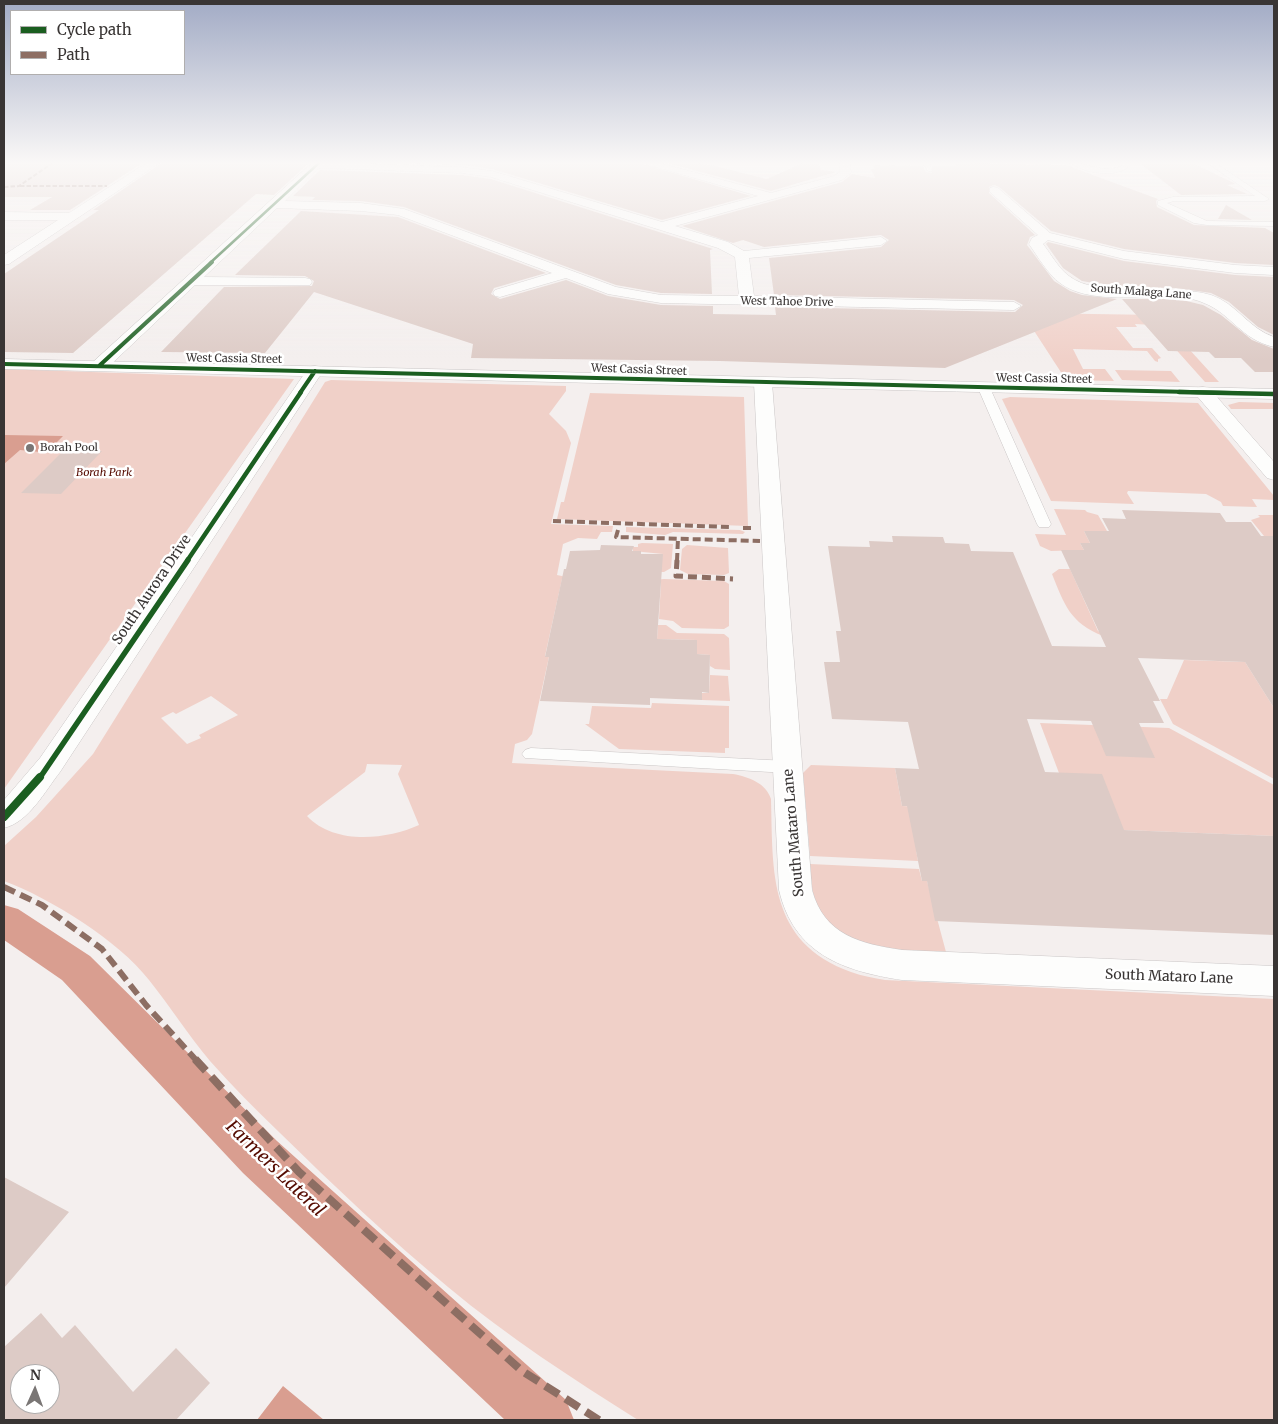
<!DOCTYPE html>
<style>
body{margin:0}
#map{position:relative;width:1278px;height:1424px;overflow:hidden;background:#f4efee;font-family:Merriweather,serif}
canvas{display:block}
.frame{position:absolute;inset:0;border:5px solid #393534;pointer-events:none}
.legend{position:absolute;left:10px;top:10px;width:175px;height:65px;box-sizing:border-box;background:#fff;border:1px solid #b0aeae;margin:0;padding:6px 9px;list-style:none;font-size:15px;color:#393534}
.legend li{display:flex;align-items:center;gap:10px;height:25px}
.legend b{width:25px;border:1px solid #b0aeae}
.north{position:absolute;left:10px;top:1364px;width:50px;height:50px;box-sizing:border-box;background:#fff;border:1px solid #b0aeae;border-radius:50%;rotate:2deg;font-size:14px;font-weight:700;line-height:20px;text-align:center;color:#393534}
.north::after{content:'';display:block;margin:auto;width:18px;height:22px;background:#7a7675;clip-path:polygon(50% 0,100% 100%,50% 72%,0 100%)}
</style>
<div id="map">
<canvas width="1278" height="1424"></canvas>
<div class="frame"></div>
<ul class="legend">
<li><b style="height:6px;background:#1b5e20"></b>Cycle path</li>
<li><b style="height:6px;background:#8d6e63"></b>Path</li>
</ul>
<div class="north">N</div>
</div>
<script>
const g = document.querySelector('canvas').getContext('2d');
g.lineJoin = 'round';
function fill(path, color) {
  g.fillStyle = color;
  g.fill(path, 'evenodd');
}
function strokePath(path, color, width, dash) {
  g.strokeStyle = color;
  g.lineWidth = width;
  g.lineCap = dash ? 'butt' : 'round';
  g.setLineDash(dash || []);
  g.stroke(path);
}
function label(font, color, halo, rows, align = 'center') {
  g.font = font + ' Merriweather,serif';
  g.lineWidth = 5;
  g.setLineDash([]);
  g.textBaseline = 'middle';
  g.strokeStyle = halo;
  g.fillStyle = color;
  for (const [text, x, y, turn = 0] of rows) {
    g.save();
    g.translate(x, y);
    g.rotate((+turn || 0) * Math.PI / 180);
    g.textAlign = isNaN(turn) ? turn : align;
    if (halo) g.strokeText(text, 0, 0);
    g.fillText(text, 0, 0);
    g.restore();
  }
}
const green = new Path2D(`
 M1028 313 1158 315 1219 382H1205L1154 325 1135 324 1137 327H1116L1133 348H1152L1161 358 1158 359V362L1155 361 1147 351 1073 349 1083 369H1105L1114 381 1066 380 1027 320Z
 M4 369 294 379 4 789Z
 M1115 370 1171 371 1180 382 1122 380Z
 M331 380 566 386V391L549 414 566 431 571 443 551 524 613 526 612 532H601L597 539 578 538 563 544 557 575 571 578 562 579 545 656 549 657 532 734 527 740 515 744 512 763 733 774C749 777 766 783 771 799 773 873 768 942 851 972 862 976 874 978 885 980L1274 999V1420H638C573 1379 508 1337 448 1287 390 1239 334 1186 280 1133 256 1110 232 1086 210 1061 188 1035 170 1006 149 980 119 941 50 898 4 881V846L36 817 93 754 325 382ZM211 696 238 715 199 735 201 738 187 744 161 718 173 712 176 714ZM367 764 402 765 398 774 419 825C386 840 334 845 307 816L365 772Z
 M590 393 744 397 748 526 557 519 561 502H564Z
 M1010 397 1198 403 1274 496V500L1252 499 1257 507 1223 506 1221 502 1206 494 1128 491 1127 493 1134 504 1051 501 1002 399Z
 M1239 402 1274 403V409H1231L1228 405Z
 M1054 509 1085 510 1087 512 1098 515 1107 531H1084L1090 543H1080L1084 550 1051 551 1040 546 1035 534 1066 535Z
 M1258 515H1274V536H1264L1251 520 1260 517Z
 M626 527 740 530 745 532 743 534 673 532 665 535 626 532Z
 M642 543 673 544 671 568 664 572H654L663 554 633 551V547H638V544Z
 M687 545 728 548 729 573 724 575 688 574 680 570 682 549Z
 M1059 569H1070L1098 631 1101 632 1103 636C1070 623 1064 604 1052 574Z
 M664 579 724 581 729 584V626L724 629 682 628 673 621 659 619 661 582 653 580Z
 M658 625H666L677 633 724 634 729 638 730 670 715 669 710 666V655L697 654V640L657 639Z
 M1184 660 1245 662 1274 708V779L1173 724 1160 699H1167Z
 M710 675 728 676 730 701 702 700V693H709Z
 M652 703 729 706V748H725V753L619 749 585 724H589L592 706 651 708Z
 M1040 723 1169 728 1274 785V836L1100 829 1059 773Z
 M811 765 895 768 902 806 945 808 923 850H916L918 861 810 856 803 773Z
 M810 864 919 869 922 881H927L946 952C900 950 837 953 816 902 811 890 811 876 810 864Z`);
const water = new Path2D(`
 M4 435 63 436 54 445 57 447 51 453 20 450 4 464Z
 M283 1386 324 1420H257Z`);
const canal = new Path2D(`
 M1004 162H1020L1059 182 1053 186 1049 185Z
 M4 905 18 909 90 956 277 1141 566 1400 574 1420H505L243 1173 62 980 4 940Z`);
const building = new Path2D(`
 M4 162H144L70 210H30L52 197H4Z
 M163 162H310L274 195 256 194 73 353 4 352V274L99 210H93Z
 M379 162H636L751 196 662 220 492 169 462 165Z
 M664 162H691L715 166 767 179 805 162H818L821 170 836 172 771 191Z
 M1138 162H1190L1234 183 1235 184 1227 185 1247 194 1181 195Z
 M954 163 1066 165 1158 199 1156 201 1157 207 1194 225 1265 228 1274 233V265L1235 263 1124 249 1051 231 999 187 994 185 989 187V193L1035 235 1030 237 1027 245 1054 281 1070 291 1082 295 1117 299 945 368 720 361 471 358 473 344 314 292 265 353 161 352 224 287 312 286 314 281 305 276 235 275 301 211 398 217 546 273 494 288 491 294 500 299 566 280 608 296 661 305 713 306V314L776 315 775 307 1015 312 1023 305 1014 300 774 295 769 258 881 247 889 240 881 235 764 247 743 240 733 243 682 226 842 182 852 174 875 178 871 169H875L873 165 922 166 926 172 932 173V166H956Z
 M320 170 462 175 491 179 713 249 710 250 712 294 661 293 616 285 404 207 361 201 312 200 315 197 293 196Z
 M1226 205 1252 220 1218 219Z
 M1048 242 1124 261 1235 275 1274 277V335L1258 327 1229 302 1211 293 1176 288 1116 287 1082 281 1063 268 1046 244Z
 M1122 299H1178L1203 305 1221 315 1252 340 1274 349V372H1255L1241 358H1215L1209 352 1168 351Z
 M64 450 102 451 61 494 21 493Z
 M1122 510 1220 513 1226 522H1251L1261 536H1274V708L1245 662 1138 658 1160 701H1153L1164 723H1139L1155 758 1106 756 1091 721 1027 719 1045 772 1102 774 1124 830 1274 836V935L935 921 927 881H922L907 806H902L895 768 919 769 908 722 832 719 824 662H840L836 631H841L828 546 870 547 869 541 893 542 892 536 943 537 945 543 969 544 971 551 1013 552 1052 646 1106 647 1061 550H1084L1080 543H1090L1084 531H1109L1102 518 1126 519Z
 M601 545 634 546 632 551H641V554H663L657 639 697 640V654L710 655 709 693 702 692V700L650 698V705L540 701 549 657H545L564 569H566L570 551 600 550Z
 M4 1177 69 1212 4 1288Z
 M41 1313 62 1338 75 1325 133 1392 176 1348 210 1383 176 1420H4V1347ZM20 1374H50V1404H20Z`);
const service = new Path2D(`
 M922 162H929L932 171H928Z
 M1068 162C1086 162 1105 175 1123 165V162H1129L1130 166C1115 179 1084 173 1068 162Z
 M1206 162H1214L1269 199 1265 201H1174L1167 203 1207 221 1274 222V226L1207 225 1194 223 1158 205V201L1173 197 1255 196Z
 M984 385 990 388 1051 524 1049 527H1039L1037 524 978 388Z
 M531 748 788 761 795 763 797 767 795 771 788 773 525 758 522 754 525 750Z`);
const minor = new Path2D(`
 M148 162H161L9 264 4 265V255L58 220H4V212L69 213Z
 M313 162 462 167 492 171 662 222 758 196 638 162H656L771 193 834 176 840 172V162H850L851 173 842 180 675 226 728 242 744 251 881 237 887 241 881 245 749 258 754 296 1014 302 1021 306 1014 310 661 303 608 294 566 278 500 297 495 296 493 293 495 290 552 273 398 215 361 211 277 208 204 277 305 278 310 279 312 282 310 285H195L105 370H93L91 366 93 362ZM319 168 462 173 491 177 718 248 735 257 739 296 661 295 616 287 404 209 361 203 285 201Z
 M994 187 998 188 1050 233 1124 251 1235 265 1274 267V275L1235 273 1124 259 1048 240 1043 244C1051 254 1058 268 1069 276 1097 299 1172 283 1211 295 1236 303 1249 329 1274 337V347C1240 339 1232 314 1204 303 1191 297 1176 297 1162 297 1131 296 1087 303 1060 283 1048 274 1038 257 1029 244L1032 238 1038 235 990 192V188Z
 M315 366 321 367 323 371 60 772C45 791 29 822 4 828V800L40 758 309 367Z
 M763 378 769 379 772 383 812 890C824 935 861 944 902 950L1274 966V996L902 980C843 971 794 954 779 890L754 383 757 379Z
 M1203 387 1209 388 1274 462V480L1267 478 1197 396 1194 392 1197 388Z`);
const tertiary = new Path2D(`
 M4 359 1274 389V399L4 369Z`);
const quietFar4 = new Path2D(`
 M20 186H107
 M4 187 19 186 54 162`);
const quietFar3 = new Path2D(`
 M553 521 729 527
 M743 528H753
 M618 530 616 537 760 541
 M677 561 678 538`);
const quietFar2 = new Path2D(`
 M677 560 676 576 733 579`);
const quietFar1 = new Path2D(`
 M4 887 42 905 102 949 146 1005 196 1060`);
const quiet = new Path2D(`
 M195 1059 299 1172 522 1371 599 1420`);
const cyclewayFar4 = new Path2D(`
 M210 263 320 162`);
const cyclewayFar3 = new Path2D(`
 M4 364 1232 393
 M99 366 212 262
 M300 393 315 371`);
const cyclewayFar2 = new Path2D(`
 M1179 392 1274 394
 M187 561 301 392`);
const cyclewayFar1 = new Path2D(`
 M39 779 188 560`);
const cycleway = new Path2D(`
 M4 817 40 777`);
const markers = [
 [30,448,5,"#7a7675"]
];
const farStreetnames = [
 ["South Malaga Lane",1141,292,4],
 ["West Tahoe Drive",787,302,1],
 ["West Cassia Street",234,359,1],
 ["West Cassia Street",639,370,2],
 ["West Cassia Street",1044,379,1]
];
const farPoinames = [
 ["Borah Pool",40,448]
];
const farParknames = [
 ["Borah Park",104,473]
];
const streetNames = [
 ["South Aurora Drive",152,590,-56],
 ["South Mataro Lane",794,833,-95],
 ["South Mataro Lane",1169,977,2]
];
const nearWaternames = [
 ["Farmers Lateral",275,1169,44]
];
fill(green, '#f0d0c8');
fill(water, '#d99e90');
fill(canal, '#d99e90');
fill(building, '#ddcbc6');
strokePath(service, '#cac6c6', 1);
strokePath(minor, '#cac6c6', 1);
strokePath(tertiary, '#cac6c6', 1);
fill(service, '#fdfdfc');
fill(minor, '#fdfdfc');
fill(tertiary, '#fdfdfc');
strokePath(quietFar4, '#8d6e63', 2, [4.5, 2]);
strokePath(quietFar3, '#8d6e63', 4, [8, 4]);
strokePath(quietFar2, '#8d6e63', 5, [9, 5]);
strokePath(quietFar1, '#8d6e63', 6, [12, 6]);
strokePath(quiet, '#8d6e63', 8, [16, 8]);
strokePath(cyclewayFar4, '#1b5e20', 2.5);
strokePath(cyclewayFar3, '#1b5e20', 4);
strokePath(cyclewayFar2, '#1b5e20', 4.5);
strokePath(cyclewayFar1, '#1b5e20', 5.5);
strokePath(cycleway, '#1b5e20', 8);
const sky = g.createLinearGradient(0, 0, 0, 362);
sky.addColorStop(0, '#a2abc5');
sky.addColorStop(0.45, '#faf8f7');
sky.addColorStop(1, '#faf8f700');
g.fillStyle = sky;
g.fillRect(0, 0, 1278, 362);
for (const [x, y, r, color] of markers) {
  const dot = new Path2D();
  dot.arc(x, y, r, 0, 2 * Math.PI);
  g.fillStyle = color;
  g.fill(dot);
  strokePath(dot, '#fff', 2);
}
label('11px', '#393534', '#fff', farStreetnames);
label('11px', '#393534', '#fff', farPoinames, 'left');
label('italic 11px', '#550b00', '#fff', farParknames);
label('14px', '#393534', '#fff', streetNames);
label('italic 18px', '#550b00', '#fff', nearWaternames);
</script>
